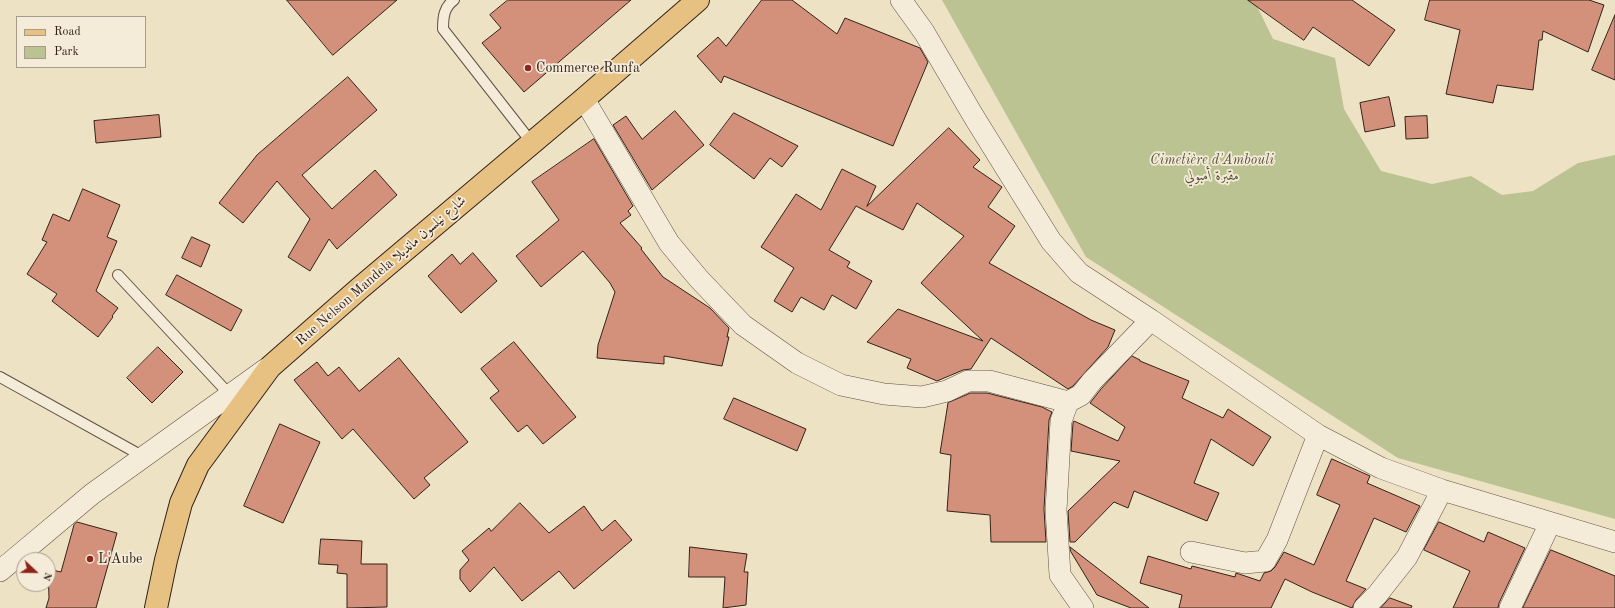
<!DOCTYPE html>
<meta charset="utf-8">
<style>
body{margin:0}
#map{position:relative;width:1615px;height:608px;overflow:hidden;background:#eee2c4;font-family:"Old Standard TT",serif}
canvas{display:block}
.legend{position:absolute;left:16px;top:16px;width:130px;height:52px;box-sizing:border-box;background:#f4ecd9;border:1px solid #a79b8c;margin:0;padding:5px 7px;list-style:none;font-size:12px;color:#342119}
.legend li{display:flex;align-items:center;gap:8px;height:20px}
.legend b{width:20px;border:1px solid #a79b8c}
.north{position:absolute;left:16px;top:552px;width:40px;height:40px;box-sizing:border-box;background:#f4ecd9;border:1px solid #a79b8c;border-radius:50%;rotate:112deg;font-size:11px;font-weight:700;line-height:16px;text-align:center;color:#342119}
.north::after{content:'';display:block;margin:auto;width:14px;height:18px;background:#8f2418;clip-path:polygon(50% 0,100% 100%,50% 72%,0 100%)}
</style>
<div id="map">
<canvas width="1615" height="608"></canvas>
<ul class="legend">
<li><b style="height:5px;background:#e7c182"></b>Road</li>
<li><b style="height:11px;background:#bbc392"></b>Park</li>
</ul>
<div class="north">N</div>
</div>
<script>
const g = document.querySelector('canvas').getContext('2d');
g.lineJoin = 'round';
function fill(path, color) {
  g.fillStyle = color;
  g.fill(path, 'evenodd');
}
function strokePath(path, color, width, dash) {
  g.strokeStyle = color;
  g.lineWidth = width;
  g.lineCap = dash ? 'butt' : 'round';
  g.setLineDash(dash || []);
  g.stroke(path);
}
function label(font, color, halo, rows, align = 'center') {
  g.font = font + ' "Old Standard TT",Amiri,serif';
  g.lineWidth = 3.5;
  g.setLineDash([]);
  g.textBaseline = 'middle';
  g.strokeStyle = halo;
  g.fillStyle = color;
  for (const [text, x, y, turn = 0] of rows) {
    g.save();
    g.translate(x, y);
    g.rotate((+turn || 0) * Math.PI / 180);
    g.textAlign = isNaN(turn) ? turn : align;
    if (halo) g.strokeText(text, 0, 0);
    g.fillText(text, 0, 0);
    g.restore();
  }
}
const green = new Path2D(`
 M942 0H1254L1273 39 1335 58 1344 109 1381 171 1432 184 1471 176 1502 195 1533 191 1578 163 1615 155V519L1398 458 1086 257Z`);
const building = new Path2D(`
 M287 0H397L333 55Z
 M508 0H631L524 92 482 43 501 28 490 15Z
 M762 0H792L837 34 845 18 920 48 928 62 893 146 724 76 721 83 697 56 718 37 726 46Z
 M1248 0H1352L1395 30 1369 66 1313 27 1304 40Z
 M1430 0H1589L1604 5 1588 52 1543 31 1542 40H1539L1533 90 1497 85 1493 103 1446 94 1460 30 1425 20Z
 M1615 15V80L1592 70Z
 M348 77 377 110 302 175 332 209 375 170 397 195 337 249 329 239 310 271 288 257 310 219 277 181 243 223 219 203 257 155Z
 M1389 97 1395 126 1365 132 1360 103Z
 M675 111 704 145 652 190 613 125 626 116 642 139Z
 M734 113 798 146 782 167 770 158 754 179 710 145Z
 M159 115 161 137 96 143 94 121Z
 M1427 116 1428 138 1406 139 1405 117Z
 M949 128 980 160 973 167 1002 187 988 207 1015 226 989 263 1091 320 1115 330 1108 347 1073 386 1068 389 991 338 971 369 963 370 937 381 907 368 911 359 867 342 898 309 983 341 921 283 964 236 917 203 903 230 856 206 829 250 850 262 847 267 872 281 856 309 832 295 824 310 801 297 792 312 774 301 794 268 761 247 796 194 821 210 842 169 876 186 867 206Z
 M594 139 633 206 628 211 631 215 620 223 642 248 641 249 663 277 710 308 729 328 727 337H729L722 366 664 356V364L597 358 598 345 615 292 610 283 583 251 541 287 516 256 559 220 532 182Z
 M83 189 120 205 107 237 117 241 96 291 118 308 112 316 113 317 98 337 52 301 57 294 27 274 47 242 42 240 53 214 69 221Z
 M192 237 210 245 201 267 182 258Z
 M473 253 497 281 461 313 428 276 452 254 460 264Z
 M177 275 242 310 231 331 166 295Z
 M514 342 576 417 543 444 527 425 518 432 490 398 499 391 481 369Z
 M158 347 183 372 152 403 127 378Z
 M1132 356 1140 360V361L1189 381 1182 398 1223 418 1228 409 1271 437 1253 466 1211 439 1194 483 1219 493 1207 521 1134 491 1128 508 1114 502 1075 542H1070L1068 511 1120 461 1071 451 1073 423 1074 421 1118 441 1125 427 1090 403 1101 389Z
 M399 358 468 442 424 478 430 485 414 499 353 429 342 439 294 380 317 362 328 376 339 367 359 391Z
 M971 393H987L1042 407 1052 412 1049 420 1044 509 1046 542H991L990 515 947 511 951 455 940 453 948 403Z
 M734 398 806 429 797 451 724 419Z
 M280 424 320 442 283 523 244 506Z
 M1332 459 1370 476 1367 483 1420 506 1406 532 1374 518 1346 581 1366 589 1356 600 1352 608 1312 592 1285 579 1271 608H1179L1182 595 1140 583 1148 556 1191 569 1192 566 1235 577 1236 573 1260 581 1264 573 1271 571 1275 567 1284 552 1314 565 1340 505 1317 495Z
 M520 503 549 533 584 506 602 531 615 520 632 540 574 589 559 571 522 601 494 567 470 592 460 579V570L469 560 462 551 489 528 491 531Z
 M77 522 117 533 96 608H46L49 598 48 569 61 572 74 525Z
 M1439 522 1484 542 1488 532 1525 548 1499 603 1498 608H1453L1470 571 1424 550Z
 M321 539 362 541 361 564H387V607L347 608V574L337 573 338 565 319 564Z
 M690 547 747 554 744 572H748L746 605 723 608 725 577H689Z
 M1070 547 1149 608H1131L1097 595 1071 552Z
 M1551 550 1615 576V608H1523Z
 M1390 598 1412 606 1411 608H1381Z`);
const service = new Path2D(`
 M454 0C444 7 443 17 443 29L532 143
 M118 275 230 395
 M0 377 144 457`);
const minor = new Path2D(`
 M901 0 924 32 974 117 1051 241 1079 273 1151 320 1318 435 1381 468 1442 490 1615 542
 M584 99 669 243 699 279 743 325 797 363 841 385 884 394 922 397 947 391 968 381H989L1068 402
 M1191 552 1245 563 1265 561 1277 540 1318 435
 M0 571 92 494 266 369
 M1083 608 1060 575 1056 510 1061 421 1068 402 1081 395 1092 381 1151 320
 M1364 608 1377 595 1407 557 1442 490
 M1510 608 1550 523`);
const primary = new Path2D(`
 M156 608 166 560 181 503 198 465 270 367 360 288 584 99 698 0`);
const markers = [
 [528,68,4,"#8f2418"],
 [90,559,4,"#8f2418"]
];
const poiNames = [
 ["Commerce Runfa",536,68],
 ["L'Aube",98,559]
];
const parkNames = [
 ["Cimetière d'Ambouli",1212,160],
 ["مقبرة أمبولي",1212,176]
];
const streetNames = [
 ["Rue Nelson Mandela شارع نيلسون مانديلا",381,271,-41]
];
fill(green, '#bbc392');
fill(building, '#d3907b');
strokePath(building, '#342119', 1);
strokePath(service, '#625144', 12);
strokePath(minor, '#625144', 22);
strokePath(primary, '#342119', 24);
strokePath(service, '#f4ecd9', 10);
strokePath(minor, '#f4ecd9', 21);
strokePath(primary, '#e7c182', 22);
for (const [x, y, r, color] of markers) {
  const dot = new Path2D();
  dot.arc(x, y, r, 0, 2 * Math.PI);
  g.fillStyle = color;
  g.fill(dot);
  strokePath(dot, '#f4ecd9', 1.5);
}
label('14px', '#342119', '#f4ecd9', poiNames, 'left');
label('italic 14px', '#5c523d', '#f4ecd9', parkNames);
label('14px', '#342119', '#f4ecd9', streetNames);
</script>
